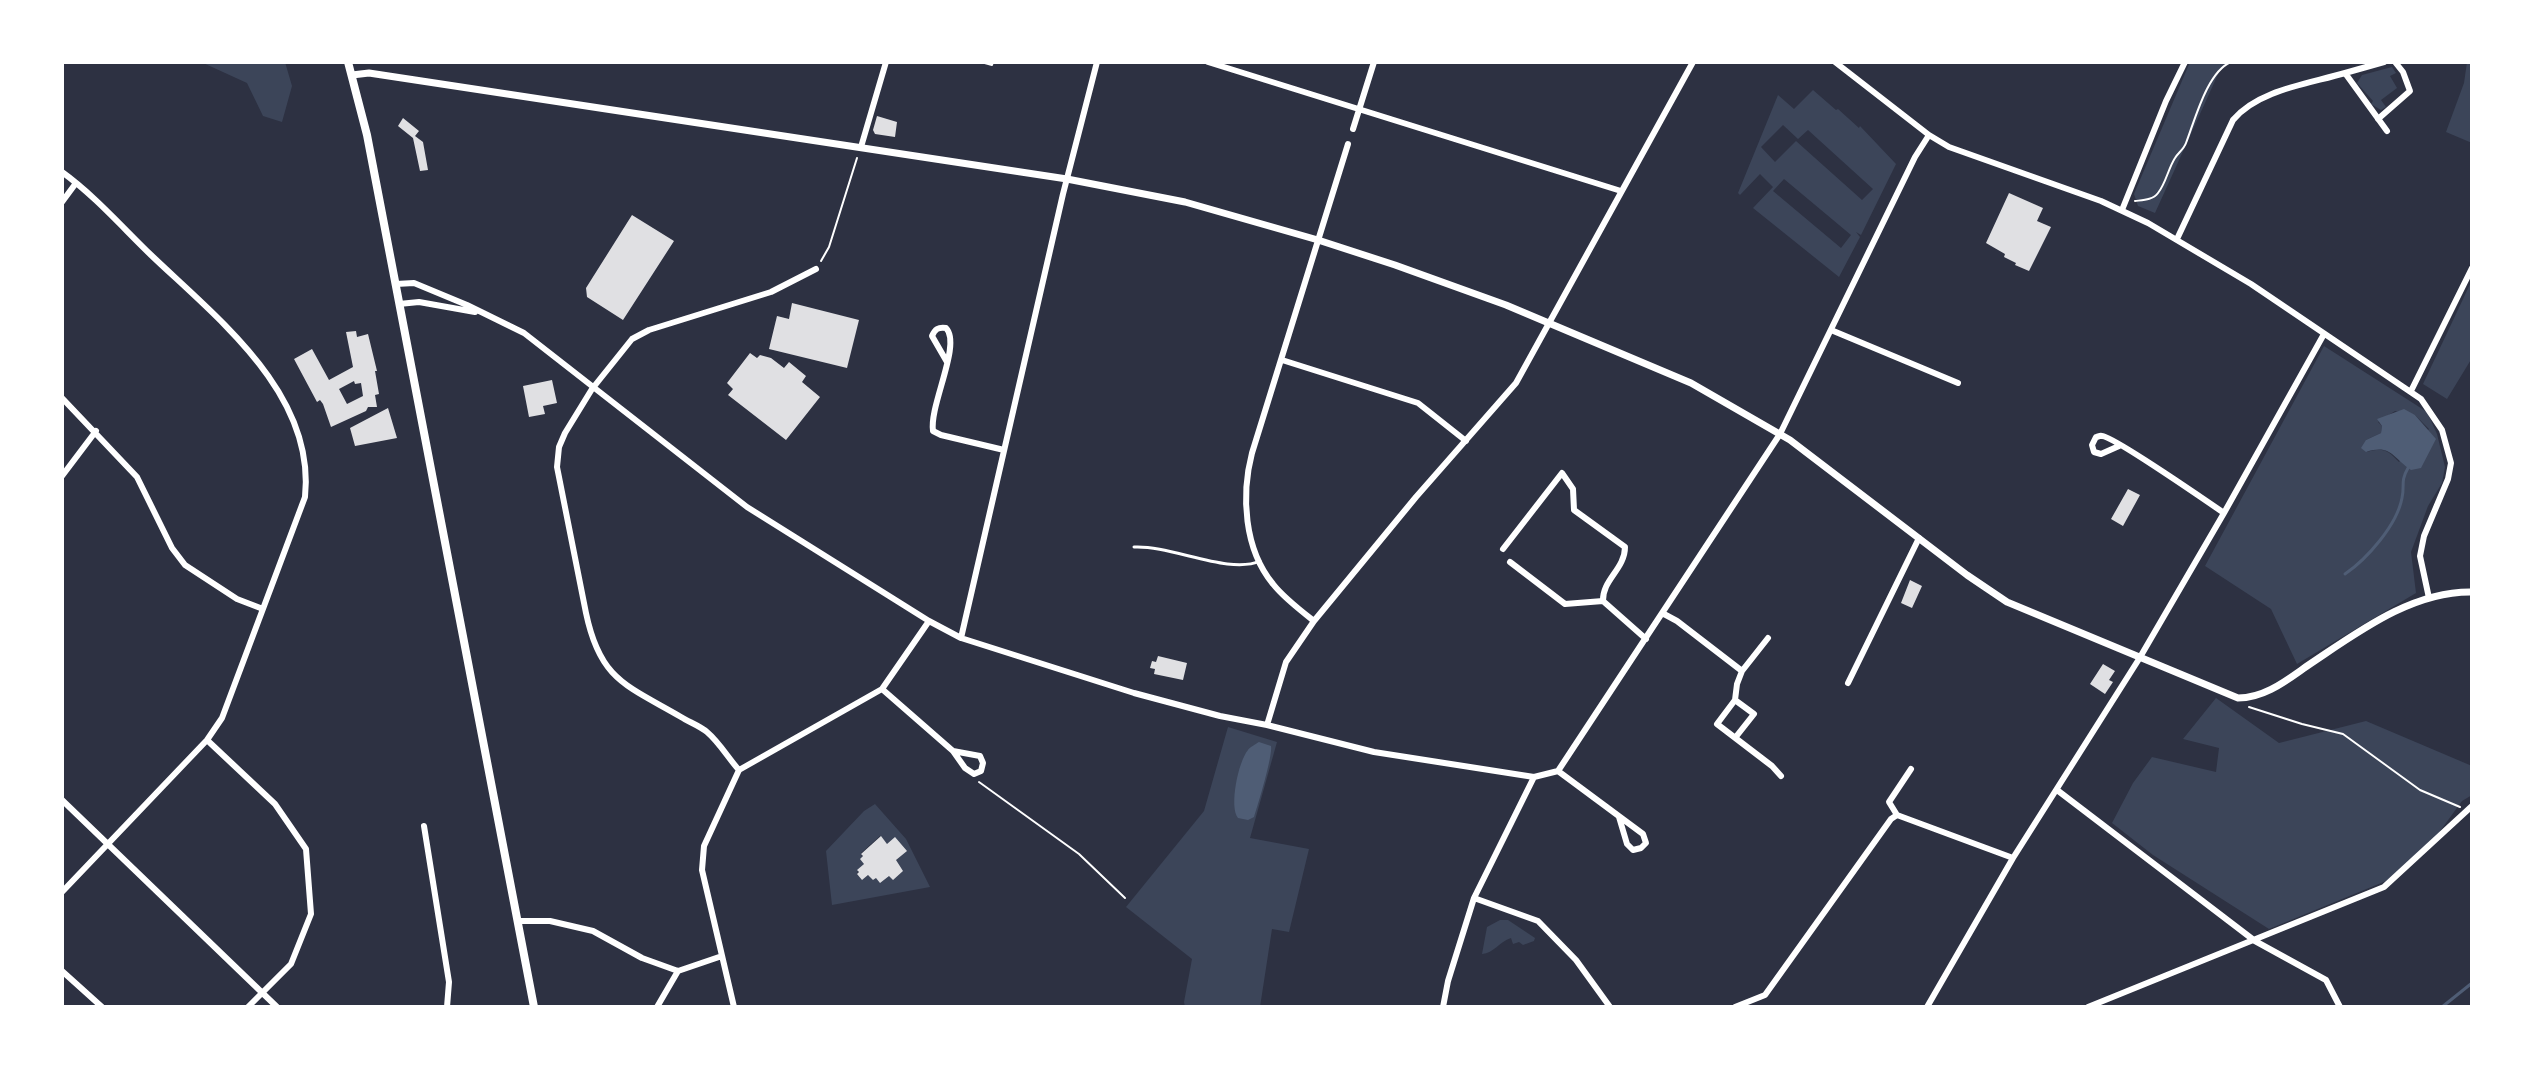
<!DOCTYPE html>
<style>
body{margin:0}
#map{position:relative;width:2534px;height:1069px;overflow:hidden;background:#2d3142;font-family:Jost,sans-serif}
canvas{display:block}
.frame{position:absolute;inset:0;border:64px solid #fff;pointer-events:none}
</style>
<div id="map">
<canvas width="2534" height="1069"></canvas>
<div class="frame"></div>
</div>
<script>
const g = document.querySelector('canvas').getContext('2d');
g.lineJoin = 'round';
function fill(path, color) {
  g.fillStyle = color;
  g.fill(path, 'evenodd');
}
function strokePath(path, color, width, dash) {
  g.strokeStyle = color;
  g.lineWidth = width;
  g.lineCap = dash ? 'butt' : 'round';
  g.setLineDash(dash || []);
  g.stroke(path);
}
const green = new Path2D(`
 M201 62H285L292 86 282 122 263 116 247 83Z
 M2190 62H2237L2226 65 2219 72 2155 213 2138 206 2134 194Z
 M2467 62H2472V143L2446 132 2464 83Z
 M2392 67 2396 73 2390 76 2397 88 2381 100 2386 107 2381 110 2371 104 2373 101 2357 83 2362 75Z
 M1813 90 1836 110 1838 109 1859 128 1860 126 1896 164 1861 235 1856 232 1860 237 1839 277 1753 208 1773 187 1760 174 1740 195 1738 193 1778 95 1794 109ZM1783 125 1798 139 1808 130 1873 189 1862 200 1796 141 1775 162 1761 147ZM1784 179 1851 235 1841 248 1773 191Z
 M2472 280V358L2447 399 2423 384Z
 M2324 346 2427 412 2437 434 2445 467 2442 483 2428 506 2411 552 2416 593 2297 664 2271 609 2205 566ZM2395 411 2415 415 2429 429 2399 462C2388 450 2383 447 2367 452L2366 440 2381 433 2382 426 2378 422Z
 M2216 698 2279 743 2366 721 2472 766V795L2462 801 2435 838 2386 881 2269 929 2153 855 2112 823 2133 783 2152 757 2216 772 2219 748 2183 739Z
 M1228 727 1277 742 1250 838 1309 849 1289 932 1272 929 1260 1007H1185L1184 1002 1192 959 1126 907 1204 811Z
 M875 804 906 839 930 887 832 905 826 851 864 811ZM880 836 887 844 906 851 896 860 898 864 873 880 868 875 862 880 857 874 858 870 864 864 861 853Z
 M1500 920H1508L1535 938 1534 941 1523 945 1519 942 1513 944 1511 938C1499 942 1494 953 1482 954L1487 927Z`);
const water = new Path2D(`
 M2404 409 2415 415 2436 439 2421 468 2411 470C2392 457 2391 444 2366 452L2361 448 2366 440 2381 433 2382 426 2377 419Z
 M1259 742 1271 746C1273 755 1258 805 1254 817L1248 820 1238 818C1229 807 1238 762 1248 750 1249 748 1257 743 1259 742Z`);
const stream = new Path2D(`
 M2345 574C2367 559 2397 525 2402 498 2405 485 2400 482 2408 468
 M2442 1007 2472 983`);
const building = new Path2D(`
 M877 116 897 122 895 137 875 134 873 130Z
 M403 118 419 131 415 136 423 142 428 170 420 171 413 138 398 126Z
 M2009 193 2043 208 2037 221 2051 227 2029 271 2015 265 2016 263 2004 257 2005 254 1986 243Z
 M632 215 674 241 623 320 587 297 586 288Z
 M792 303 859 320 847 368 769 349 777 316 789 319Z
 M356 331 357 337 368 334 377 371H375L379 394 375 395 377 407H368L366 411 331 427 323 404 320 400 317 402 294 359 312 349 329 380 353 367 346 332ZM354 381 355 384 361 383 363 396 347 404 339 389Z
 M750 353 757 358 760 355 771 358 784 368 789 362 806 376 802 382 820 397 786 440 728 395 733 389 727 383Z
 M552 380 557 403 543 406 545 414 529 417 523 386Z
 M388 408 397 438 355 446 350 428Z
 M2128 489 2140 495 2123 526 2111 519Z
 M1910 580 1922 586 1912 608 1901 603Z
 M1158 656 1187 663 1183 680 1154 674 1155 669 1150 668 1152 661 1156 662Z
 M2103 664 2115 671 2109 680 2113 682 2105 694 2090 684Z
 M881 836 887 844 895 837 907 851 896 860 903 871 893 880 889 876 880 883 876 878 873 880 868 875 862 880 857 874 859 872 857 870 864 864 860 859 863 856 861 854Z`);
const path = new Path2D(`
 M981 62 992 65 993 62
 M2135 201C2143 200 2153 200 2158 193 2166 183 2168 169 2175 158 2178 153 2184 149 2186 143 2195 120 2207 72 2231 62
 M821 261 829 247 857 158
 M2249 707 2302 724 2343 734 2420 790 2460 807
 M979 782 1079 854 1125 898`);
const service = new Path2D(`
 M1134 547C1171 545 1229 575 1260 561`);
const minor = new Path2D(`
 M1208 62 1621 191
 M1835 62 1929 135 1949 147 2101 201 2148 223 2251 284 2421 399 2442 430 2451 463 2448 479 2424 536 2420 556 2429 598
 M2345 73 2384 62
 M2378 119 2410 91 2403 72 2395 62
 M1353 129 1374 62
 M861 147 886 62
 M62 172C94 195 123 228 151 255 218 319 316 394 305 497L222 718 207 740 62 892
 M62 202 76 183
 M2122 210 2166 101 2185 62
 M2177 239 2233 120C2258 90 2308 84 2345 73L2387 131
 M396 284 414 283 467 305 524 333 747 507 929 621 961 638 1134 693 1220 716 1267 725 1374 752 1534 777
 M399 304 419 302 475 312
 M1831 330 1958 383
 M1282 360 1418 403 1466 441
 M947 362 932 336C935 329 938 327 946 328 962 344 929 406 933 431L941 435 1004 450
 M2411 391 2472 268
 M62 398 137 477 172 548 185 565 237 599 263 609
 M2119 446 2101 454 2094 452 2092 445 2096 437C2098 437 2100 435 2102 436 2112 436 2208 502 2224 513
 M62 476 96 431
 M1503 549 1562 473 1573 489 1574 510 1625 547C1625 569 1602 580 1603 601L1565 604 1510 562
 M1603 601 1646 639
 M1664 614 1677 621 1742 671
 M1314 621C1300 610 1284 598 1273 584 1244 549 1241 495 1252 453L1348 144
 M961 638 1063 194 1097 62
 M1768 638 1742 671 1737 684 1735 700 1717 724 1772 766 1781 776
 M1848 683 1919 538
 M882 689 953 751 965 768 974 774 981 771 983 763 980 756 953 751
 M1735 700 1754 714 1735 738
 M1267 725 1286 662 1314 621 1416 497 1516 383 1693 62
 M207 740 275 804 306 849 311 914 291 964 248 1007
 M739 770C729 759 719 742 707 732 700 726 689 722 681 717 626 685 600 680 586 613L557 467 559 447 565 433 592 389 632 339 649 330 771 292 816 269
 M739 770 882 689 929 621
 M1558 771 1643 834 1646 843 1641 848 1633 850 1627 844 1619 817
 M2057 790 2255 941 2326 980 2340 1007
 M62 800 277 1007
 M1897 815 1889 802 1911 769
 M424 826 449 982 447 1007
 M1474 898 1538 921 1576 960 1610 1007
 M518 921H550L593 931 642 958 678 971 722 956
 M62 971 102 1007
 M657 1007 678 971
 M734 1007 702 870 704 846 739 770
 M1443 1007 1448 981 1474 898 1534 777 1558 771 1780 434 1915 157 1929 135
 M1735 1007 1765 995 1891 819 1897 815 2013 858
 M1927 1007 2013 858 2139 659 2224 513 2324 334
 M2088 1007 2384 887 2472 806`);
const tertiary = new Path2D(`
 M352 75 369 73 1067 179 1185 202 1318 240 1395 265 1506 305 1691 383 1790 440 1967 575 2007 602 2238 698C2266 698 2288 679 2310 664 2358 632 2412 591 2472 592`);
const secondary = new Path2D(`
 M348 62 367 135 534 1007`);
fill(green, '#3c4559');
fill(water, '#4f5d75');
strokePath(stream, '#4f5d75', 3);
fill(building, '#e0e0e3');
strokePath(path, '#fff', 2);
strokePath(service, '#fff', 3);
strokePath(minor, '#fff', 6);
strokePath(tertiary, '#fff', 7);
strokePath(secondary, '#fff', 8);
</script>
